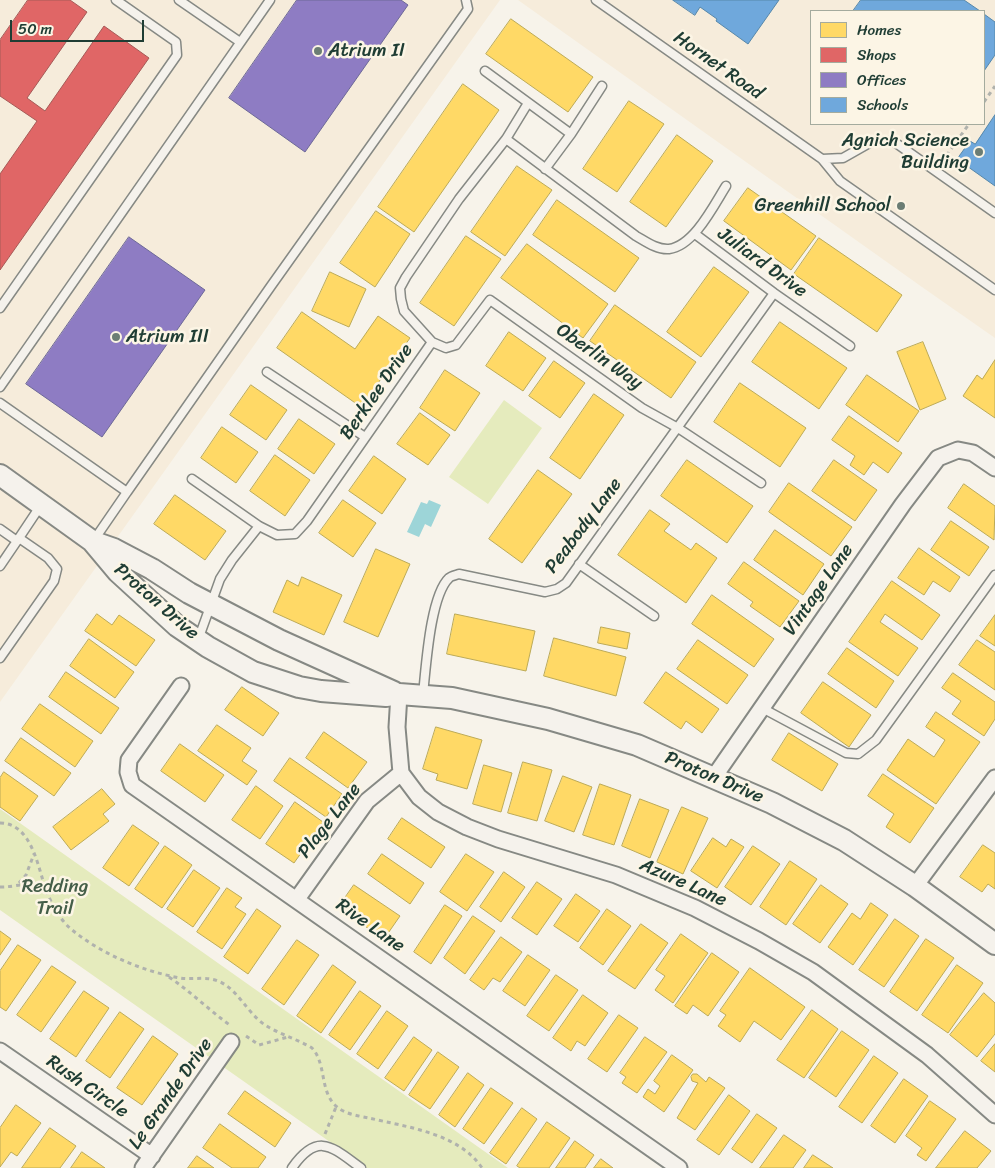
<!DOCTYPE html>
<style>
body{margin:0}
#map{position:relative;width:995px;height:1168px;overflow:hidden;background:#f7f3ea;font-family:Sriracha,sans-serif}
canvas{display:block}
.legend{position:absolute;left:810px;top:10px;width:175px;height:115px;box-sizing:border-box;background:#fcf5e5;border:1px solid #a4ab9e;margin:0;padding:6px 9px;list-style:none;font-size:15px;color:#1f3d34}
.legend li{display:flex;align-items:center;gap:10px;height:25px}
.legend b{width:25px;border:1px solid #a4ab9e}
.scale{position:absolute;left:10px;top:20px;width:134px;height:22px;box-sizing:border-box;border:2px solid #1f3d34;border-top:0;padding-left:6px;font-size:15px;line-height:18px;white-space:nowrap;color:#1f3d34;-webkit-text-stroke:4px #fcf5e5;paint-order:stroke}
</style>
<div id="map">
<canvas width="995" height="1168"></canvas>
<ul class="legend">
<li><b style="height:14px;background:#ffd966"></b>Homes</li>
<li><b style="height:14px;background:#e06666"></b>Shops</li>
<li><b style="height:14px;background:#8e7cc3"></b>Offices</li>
<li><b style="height:14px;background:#6fa8dc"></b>Schools</li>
</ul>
<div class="scale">50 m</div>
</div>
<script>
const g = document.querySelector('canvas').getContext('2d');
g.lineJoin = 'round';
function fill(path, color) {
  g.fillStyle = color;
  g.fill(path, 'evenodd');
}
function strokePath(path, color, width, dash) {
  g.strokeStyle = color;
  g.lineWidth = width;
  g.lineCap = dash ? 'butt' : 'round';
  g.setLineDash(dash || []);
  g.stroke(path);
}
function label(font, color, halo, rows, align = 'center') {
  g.font = font + ' Sriracha,sans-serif';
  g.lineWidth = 5;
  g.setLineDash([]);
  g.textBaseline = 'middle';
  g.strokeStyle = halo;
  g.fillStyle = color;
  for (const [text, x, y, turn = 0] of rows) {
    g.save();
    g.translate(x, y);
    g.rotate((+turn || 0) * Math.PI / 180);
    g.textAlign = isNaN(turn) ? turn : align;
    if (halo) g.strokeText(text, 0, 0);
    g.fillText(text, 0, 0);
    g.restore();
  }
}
const built = new Path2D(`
 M0 0H500L0 702Z
 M518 0H995V338L922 287ZM811 11H984V124H811Z`);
const green = new Path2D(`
 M504 400 542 428 488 504 449 477Z
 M0 809 508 1168H367L0 910Z`);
const water = new Path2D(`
 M429 500 441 505 431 527 425 524 419 537 407 532 421 502 427 504Z`);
const homes = new Path2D(`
 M511 19 593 77 568 112 486 54Z
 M463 84 499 110 414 232 378 207Z
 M629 101 664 124 617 192 583 169Z
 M677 135 713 161 666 227 630 202Z
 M517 166 552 190 505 256 471 232Z
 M748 188 816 236 791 270 724 221Z
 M557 200 639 258 615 292 533 235Z
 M376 211 410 234 375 287 340 263Z
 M466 236 501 259 454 326 420 303Z
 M819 238 902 295 877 332 794 274Z
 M527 244 608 304 583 338 501 278Z
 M714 267 749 292 701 357 667 332Z
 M330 272 366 289 349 327 312 311Z
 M615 305 696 362 671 398 590 341Z
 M302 312 355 349 378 316 410 338 361 407 277 348Z
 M780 322 847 368 819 409 752 362Z
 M509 332 546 358 523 391 486 366Z
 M923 342 946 399 920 410 897 352Z
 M995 360V418L963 396 977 375 982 379Z
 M554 361 585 383 560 418 529 396Z
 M445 370 480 393 455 431 420 408Z
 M867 375 919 411 898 442 846 405Z
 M740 383 806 428 780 467 714 422Z
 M251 385 287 410 266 440 230 415Z
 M594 394 624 415 580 479 550 458Z
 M420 413 450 435 428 465 397 444Z
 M849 416 902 453 888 473 873 462 864 475 850 465 855 456 832 440Z
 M299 419 335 444 314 474 278 449Z
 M222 427 258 452 236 483 201 458Z
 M275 455 310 480 285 516 250 491Z
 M374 456 406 479 382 514 349 491Z
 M687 460 753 506 727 543 661 496Z
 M834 460 877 490 855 521 812 491Z
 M538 470 572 494 522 563 489 539Z
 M789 483 852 527 831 556 769 512Z
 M964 484 995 506 994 540 948 508Z
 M175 495 226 531 205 560 154 524Z
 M343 500 376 523 353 557 319 533Z
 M650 510 670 524 664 531 691 550 696 543 717 558 686 603 618 555Z
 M951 521 989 547 969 576 931 550Z
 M775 530 824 564 803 595 754 560Z
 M919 548 960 577 950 592 933 581 924 595 898 578Z
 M376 549 410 564 378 637 344 622Z
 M744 562 799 601 780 627 750 606 753 602 728 584Z
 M302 577 342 595 324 635 273 612 287 580 298 586Z
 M892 581 940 615 922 640 885 614 880 622 918 648 898 676 849 642Z
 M712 595 774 639 754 667 692 624Z
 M97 614 112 625 119 615 155 640 136 666 85 631Z
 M455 614 535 631 526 671 447 654Z
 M995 615V646L980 636Z
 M601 627 630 633 627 649 598 643Z
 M554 638 626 657 616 696 544 676Z
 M89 639 134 672 115 698 70 666Z
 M698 640 748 675 727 704 677 669Z
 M977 640 995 652V690L959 665Z
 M847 648 894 681 876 708 828 674Z
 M66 672 119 708 101 734 49 697Z
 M666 672 719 709 702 733 686 721 681 729 644 703Z
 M953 673 995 702V719L984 736 952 714 961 701 942 688Z
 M823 682 871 715 849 747 801 713Z
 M242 687 279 713 263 736 225 710Z
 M40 704 93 741 75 767 22 729Z
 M936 712 980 742 936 804 887 770 908 739 934 757 945 740 926 727Z
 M217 725 251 748 242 761 257 771 247 785 198 751Z
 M436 727 482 740 467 789 436 780 438 774 423 769Z
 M324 732 367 762 348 788 306 758Z
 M789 733 838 764 822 791 772 760Z
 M21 738 71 773 54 796 5 761Z
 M180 744 224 775 205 802 161 771Z
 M290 758 342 794 326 817 274 781Z
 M523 762 552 770 537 821 508 813Z
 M484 765 512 773 501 812 473 804Z
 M4 772 38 796 20 821 0 807V778Z
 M883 774 934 808 910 843 886 827 894 814 868 796Z
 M563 776 592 787 574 832 545 821Z
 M600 784 631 795 614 845 583 835Z
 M256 786 283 806 260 839 232 820Z
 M102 789 115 804 103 814 109 821 71 850 53 827Z
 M640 799 669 810 650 858 622 846Z
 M295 802 323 822 294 863 266 844Z
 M682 807 708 818 683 874 657 862Z
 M402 818 445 847 431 868 388 839Z
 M133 825 159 843 129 886 103 868Z
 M713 838 726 847 731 839 744 847 717 888 691 871Z
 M983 845 995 853V889L988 884 982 892 960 877Z
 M165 846 192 865 162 908 135 889Z
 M753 846 780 864 751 905 725 887Z
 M382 854 424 883 410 904 368 874Z
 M466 854 494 872 467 911 440 892Z
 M790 861 817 879 786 925 760 907Z
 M194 870 220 888 193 927 167 909Z
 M504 872 525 887 501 922 480 907Z
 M537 882 562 899 537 935 512 918Z
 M354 885 400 916 384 939 338 908Z
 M821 885 848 904 820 943 793 924Z
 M227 888 242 898 235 907 246 914 222 949 197 932Z
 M576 894 600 911 578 942 554 926Z
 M871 903 888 915 853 965 828 947 852 913 860 919Z
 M445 905 462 916 431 964 414 952Z
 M257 909 281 926 248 974 224 957Z
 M607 909 631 926 603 965 580 948Z
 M473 916 495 931 465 974 444 958Z
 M895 919 919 936 884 987 859 970Z
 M641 924 668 943 635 989 608 971Z
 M0 931 11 939 0 955Z
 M681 934 708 953 673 1003 655 990 665 976 656 970Z
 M501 937 522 952 500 982 493 978 484 990 470 980Z
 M926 939 954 958 917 1011 890 992Z
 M297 940 319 955 284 1005 262 989Z
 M18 945 41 960 6 1011 0 1007V971Z
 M712 953 739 972 708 1016 693 1005 687 1014 675 1006Z
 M528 955 550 970 525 1006 503 991Z
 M333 965 356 982 321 1033 297 1016Z
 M957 965 983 983 948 1033 922 1015Z
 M52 966 76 982 41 1032 17 1015Z
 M750 968 805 1007 781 1040 754 1021 740 1042 718 1026 726 1015 720 1011Z
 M556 975 578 990 549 1031 527 1016Z
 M84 991 109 1008 76 1057 50 1039Z
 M360 991 381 1006 350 1050 329 1035Z
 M984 993 995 1003V1034L977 1057 950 1035Z
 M583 995 608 1013 585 1046 577 1041 571 1051 553 1038Z
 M812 1010 838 1029 804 1078 777 1060Z
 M387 1011 408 1026 378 1069 357 1054Z
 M120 1012 144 1029 110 1078 86 1061Z
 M619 1015 638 1028 607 1072 588 1059Z
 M842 1031 869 1050 836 1097 809 1078Z
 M153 1036 178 1054 142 1105 117 1088Z
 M414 1037 432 1050 404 1091 385 1078Z
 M645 1037 667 1052 637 1093 622 1083 626 1077 620 1073Z
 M995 1044V1072L981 1061Z
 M438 1052 459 1067 430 1109 409 1095Z
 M672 1055 693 1070 664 1112 643 1097 648 1089 655 1094 660 1086 654 1081Z
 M874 1056 898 1073 862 1123 839 1107Z
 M468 1073 484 1085 455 1127 439 1115Z
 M693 1074H697L706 1082 709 1077 725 1088 695 1130 677 1118 698 1083 692 1081 691 1077Z
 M904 1079 928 1096 895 1143 871 1126Z
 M491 1088 513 1103 484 1144 463 1129Z
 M245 1091 291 1123 275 1147 228 1114Z
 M729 1095 750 1111 719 1155 697 1140Z
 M930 1101 956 1119 926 1161 917 1155 922 1148 906 1136Z
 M16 1105 41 1123 17 1156 11 1152 0 1167V1128Z
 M522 1108 537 1119 506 1164 490 1153Z
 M757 1114 777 1128 752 1163 732 1149Z
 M547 1122 570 1138 549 1168H520L517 1166Z
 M220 1124 266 1157 258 1168H232L203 1148Z
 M50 1128 76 1146 60 1168H22Z
 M965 1131 991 1151 977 1168H936Z
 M784 1135 806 1150 793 1168H760Z
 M575 1141 594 1155 585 1168H556Z
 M82 1152 105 1168H71Z
 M813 1155 833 1168H804Z
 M197 1156 214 1168H188Z
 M601 1159 613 1168H594Z`);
const shops = new Path2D(`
 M28 0H70L87 12 27 98 45 111 104 26 149 58 0 270V174L37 121 0 96V40Z`);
const offices = new Path2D(`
 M297 0H401L408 5 305 152 229 98Z
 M129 237 205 290 102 437 26 384Z`);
const schools = new Path2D(`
 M673 0H779L748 44 716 21 717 19 700 7 695 15Z
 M861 0H964L980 11H853Z
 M984 14 995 22V55L984 71Z
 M995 115V186L957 159 970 141 975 144Z`);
const path = new Path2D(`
 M984 102 995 86
 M942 162 969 124
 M0 823C32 823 38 868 46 890 51 903 60 920 71 929 101 954 142 971 180 978 193 980 206 976 218 981 238 989 247 1013 265 1025 279 1034 297 1039 312 1048 327 1064 319 1092 337 1107 345 1114 359 1116 369 1118 406 1127 459 1133 482 1168
 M19 883 26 875 34 854
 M0 887C22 887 24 879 46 892
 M169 977C191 992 209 1010 231 1026
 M246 1036 259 1045 288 1037
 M325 1134 336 1107`);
const lane = new Path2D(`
 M179 0 240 42
 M596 0 822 159 840 181 995 290
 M485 71 571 134
 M528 103 506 139 459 199 406 277 400 288 401 299 404 311 432 342 446 348 456 345 490 300 642 408 678 428 761 483
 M506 139 636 236C645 241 657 250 669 249 694 246 714 205 726 186
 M822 159 843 158 873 141H893L995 213
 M545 169 571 134 602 86
 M695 234 774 293 850 346
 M0 308 177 55 176 42 116 0
 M267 372 365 437
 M0 387 270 0
 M0 403 127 492 271 286 468 9 466 0
 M192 479 259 526 277 535 295 534 307 521 432 342
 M0 529 17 541 0 566
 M94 540 127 492
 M17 541 41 505
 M579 564 654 616
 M198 640 220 579 232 560 259 526
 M0 658 54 581 57 569 48 558 19 538
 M423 694C426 668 430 596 449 578 451 576 456 575 459 574L545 592 557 589 566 583 774 293
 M762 708 846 753 858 754 876 740 995 575
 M292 1168C318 1131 332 1147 361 1168`);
const street = new Path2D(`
 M181 686 129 760 128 772 132 785 679 1168
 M399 694 397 727 401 773 419 797 438 812 467 827 498 839 616 875 695 908 759 941 813 972 927 1055 995 1115
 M714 777 903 504 938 458 958 450 973 453 995 468
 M915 886 995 778
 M297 899 367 801 401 773
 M0 1051 152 1156
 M143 1168 231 1042`);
const secondary = new Path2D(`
 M0 475 92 541 118 572 177 626 208 647 253 672 299 687 321 691 386 696 399 694 452 698 548 719 637 745 772 803 844 840 915 886 995 944
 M94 542 114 549 152 569 189 593 279 640 394 692`);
const markers = [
 [318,51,5,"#6b7d74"],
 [979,152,5,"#6b7d74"],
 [901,206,5,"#6b7d74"],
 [116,337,5,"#6b7d74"]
];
const poiNames = [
 ["Atrium II",328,51],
 ["Agnich Science",969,141,"right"],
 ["Building",969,163,"right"],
 ["Greenhill School",891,206,"right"],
 ["Atrium III",126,337]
];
const streetNames = [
 ["Hornet Road",718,66,35],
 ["Juliard Drive",762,263,36],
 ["Oberlin Way",599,357,35],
 ["Berklee Drive",377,392,-55],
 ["Peabody Lane",584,526,-53],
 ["Vintage Lane",819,590,-55],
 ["Proton Drive",156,602,41],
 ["Proton Drive",714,778,23],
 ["Plage Lane",330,821,-52],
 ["Azure Lane",683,883,24],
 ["Rive Lane",370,926,35],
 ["Rush Circle",87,1087,35],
 ["Le Grande Drive",171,1094,-55]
];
const parkNames = [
 ["Redding",55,887],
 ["Trail",55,909]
];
fill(built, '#f6ecdb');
fill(green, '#e5ebbd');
fill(water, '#9dd5d8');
fill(homes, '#ffd966');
strokePath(homes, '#bcaa57', 1);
fill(shops, '#e06666');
strokePath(shops, '#a65a57', 1);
fill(offices, '#8e7cc3');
strokePath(offices, '#6d6998', 1);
fill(schools, '#6fa8dc');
strokePath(schools, '#5788aa', 1);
strokePath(lane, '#868984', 11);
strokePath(street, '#868984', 19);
strokePath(secondary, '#868984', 24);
strokePath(path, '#b0b2ad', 3, [4, 4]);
strokePath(lane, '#f5f2ec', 8);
strokePath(street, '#f5f2ec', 15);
strokePath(secondary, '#f5f2ec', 20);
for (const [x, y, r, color] of markers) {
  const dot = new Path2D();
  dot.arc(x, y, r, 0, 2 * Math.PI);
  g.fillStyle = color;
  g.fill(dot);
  strokePath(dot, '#fcf5e5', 2);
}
label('19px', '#1f3d34', '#fcf5e5', poiNames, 'left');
label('19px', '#1f3d34', '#fcf5e5', streetNames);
label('19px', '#445e48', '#fcf5e5', parkNames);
</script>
